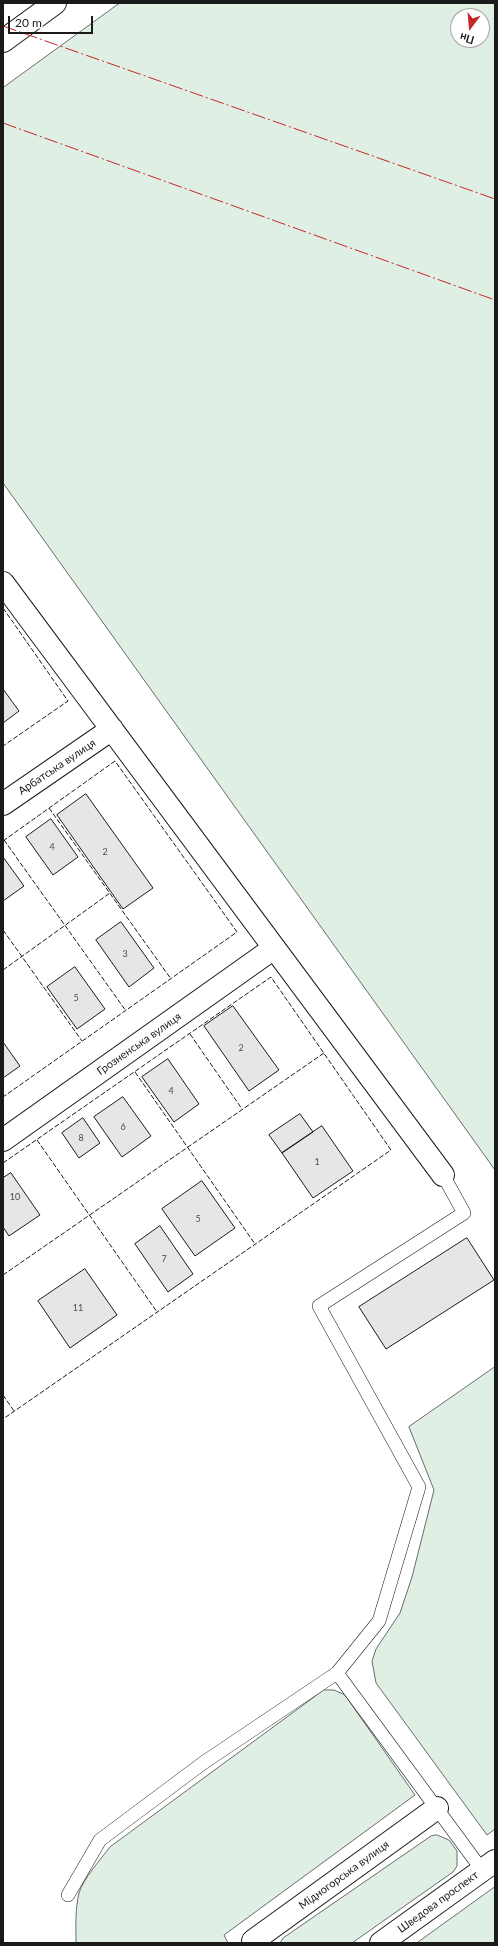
<!DOCTYPE html>
<meta charset="utf-8">
<style>
body{margin:0}
#map{position:relative;width:498px;height:1946px;overflow:hidden;background:#fff;font-family:Lato,sans-serif}
canvas{display:block}
.frame{position:absolute;inset:0;border:4px solid #1a1a1a;pointer-events:none}
.north{position:absolute;left:450px;top:8px;width:40px;height:40px;box-sizing:border-box;background:#fff;border:1px solid #a3a3a3;border-radius:50%;rotate:196deg;font-size:11px;font-weight:700;line-height:16px;text-align:center;color:#1a1a1a}
.north::after{content:'';display:block;margin:auto;width:14px;height:18px;background:#c62828;clip-path:polygon(50% 0,100% 100%,50% 72%,0 100%)}
.scale{position:absolute;left:8px;top:16px;width:85px;height:18px;box-sizing:border-box;border:2px solid #1a1a1a;border-top:0;padding-left:5px;font-size:12px;line-height:14px;white-space:nowrap;color:#1a1a1a;-webkit-text-stroke:3px #fff;paint-order:stroke}
</style>
<div id="map">
<canvas width="498" height="1946"></canvas>
<div class="frame"></div>
<div class="north">Пн</div>
<div class="scale">20 m</div>
</div>
<script>
const g = document.querySelector('canvas').getContext('2d');
g.lineJoin = 'round';
function fill(path, color) {
  g.fillStyle = color;
  g.fill(path, 'evenodd');
}
function strokePath(path, color, width, dash) {
  g.strokeStyle = color;
  g.lineWidth = width;
  g.lineCap = dash ? 'butt' : 'round';
  g.setLineDash(dash || []);
  g.stroke(path);
}
function label(font, color, halo, rows, align = 'center') {
  g.font = font + ' Lato,sans-serif';
  g.lineWidth = 3;
  g.setLineDash([]);
  g.textBaseline = 'middle';
  g.strokeStyle = halo;
  g.fillStyle = color;
  for (const [text, x, y, turn = 0] of rows) {
    g.save();
    g.translate(x, y);
    g.rotate((+turn || 0) * Math.PI / 180);
    g.textAlign = isNaN(turn) ? turn : align;
    if (halo) g.strokeText(text, 0, 0);
    g.fillText(text, 0, 0);
    g.restore();
  }
}
const green = new Path2D(`
 M120 3H495V1170L3 483V88ZM458 16H482V40H458Z
 M495 1367V1829L487 1835 376 1683 372 1661 376 1649 400 1613 412 1577 434 1490 409 1427Z
 M324 1690H334L345 1695 415 1795 224 1935 228 1943H76C76 1927 75 1909 79 1893 83 1879 101 1859 110 1847Z
 M437 1835 449 1840 457 1851V1866L453 1872 352 1943H280L283 1938 431 1836Z
 M495 1887V1943H417Z`);
const building = new Path2D(`
 M3 689 19 711 3 723Z
 M86 794 153 888 123 909 57 815Z
 M51 819 78 857 53 875 26 837Z
 M3 857 24 886 3 901Z
 M121 922 154 968 129 987 96 940Z
 M75 967 105 1009 77 1029 47 987Z
 M233 1006 279 1070 249 1091 204 1026Z
 M3 1042 20 1066 3 1078Z
 M168 1059 199 1104 174 1122 142 1077Z
 M123 1097 151 1136 122 1157 94 1117Z
 M300 1114 313 1132 282 1153 269 1135Z
 M83 1118 100 1143 79 1158 62 1133Z
 M322 1126 353 1171 313 1198 282 1153Z
 M11 1173 40 1215 9 1236 3 1227V1178Z
 M202 1181 235 1228 195 1256 162 1209Z
 M160 1226 193 1274 168 1292 135 1244Z
 M467 1238 494 1280 386 1349 359 1307Z
 M85 1269 117 1315 70 1348 38 1301Z`);
const service = new Path2D(`
 M443 1175 464 1213 319 1306 419 1487 379 1621 337 1673 482 1870
 M68 1895 100 1840 203 1763 337 1673`);
const minor = new Path2D(`
 M3 583 443 1175
 M3 804 112 729
 M3 1140 274 948
 M254 1943 253 1941 437 1808`);
const tertiary = new Path2D(`
 M3 41 55 3
 M381 1943 495 1861`);
const fence = new Path2D(`
 M3 608 68 701 3 746
 M49 808 171 979
 M4 840 126 1011
 M3 841 115 761 237 932 3 1097
 M3 930 82 1041
 M3 970 110 893
 M190 1034 242 1109
 M135 1072 255 1244
 M37 1140 157 1312
 M3 1163 271 977 391 1150 3 1419
 M3 1275 324 1053
 M3 1395 14 1411`);
const power = new Path2D(`
 M3 26 495 199
 M3 123 495 300`);
const numberNames = [
 ["4",52,847],
 ["2",105,852],
 ["3",125,954],
 ["5",76,998],
 ["2",241,1048],
 ["4",171,1091],
 ["6",123,1127],
 ["8",81,1138],
 ["1",317,1162],
 ["10",15,1197],
 ["5",198,1219],
 ["7",164,1259],
 ["11",78,1308]
];
const streetNames = [
 ["Арбатська вулиця",57,767,-34],
 ["Грозненська вулиця",139,1044,-35],
 ["Мідногорська вулиця",344,1875,-36],
 ["Шведова проспект",438,1902,-36]
];
fill(green, '#e0efe3');
strokePath(green, '#6a6a6a', 1);
fill(building, '#e6e6e6');
strokePath(building, '#1a1a1a', 1);
strokePath(service, '#1a1a1a', 14);
strokePath(minor, '#1a1a1a', 24);
strokePath(tertiary, '#1a1a1a', 24);
strokePath(service, '#fff', 13);
strokePath(minor, '#fff', 22);
strokePath(tertiary, '#fff', 22);
strokePath(fence, '#1a1a1a', 1, [5, 2]);
strokePath(power, '#c62828', 1, [14, 3, 2, 3]);
label('9px', '#4d4d4d', null, numberNames);
label('11px', '#1a1a1a', '#fff', streetNames);
</script>
